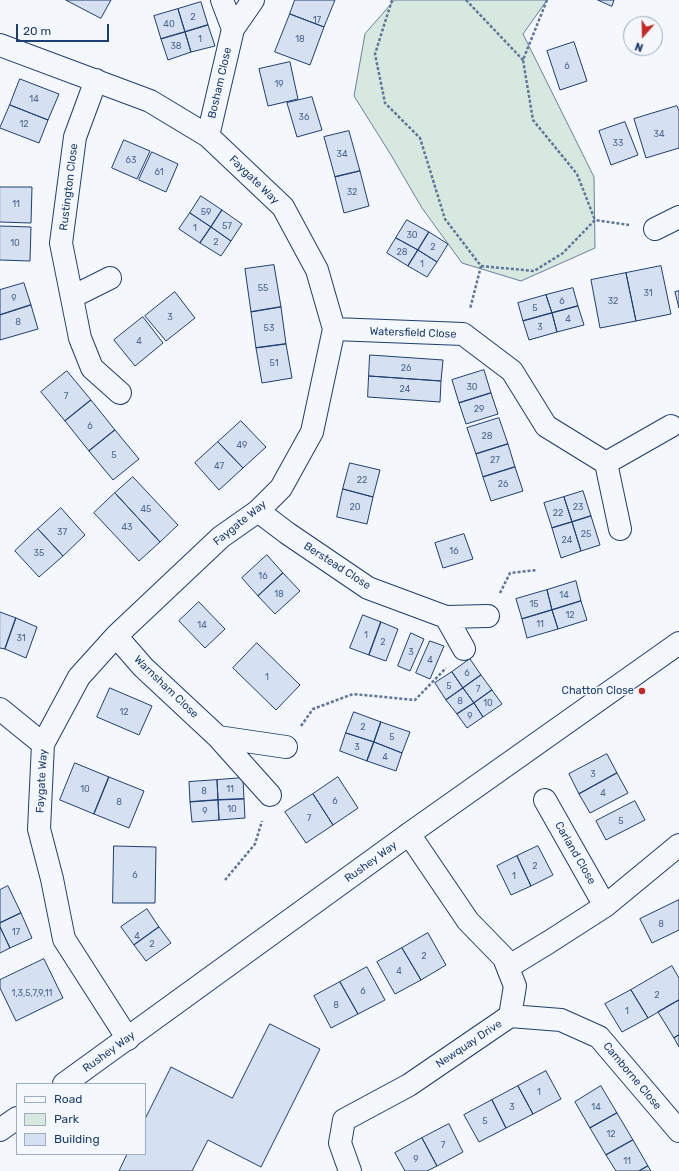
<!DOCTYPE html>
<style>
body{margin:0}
#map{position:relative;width:679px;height:1171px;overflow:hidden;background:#f4f7fb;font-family:Rubik,sans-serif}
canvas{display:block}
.legend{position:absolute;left:16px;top:1083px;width:130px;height:72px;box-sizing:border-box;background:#f4f7fb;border:1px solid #9eadc5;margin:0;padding:5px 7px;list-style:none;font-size:12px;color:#1d3f73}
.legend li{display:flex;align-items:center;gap:8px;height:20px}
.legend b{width:20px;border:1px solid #9eadc5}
.north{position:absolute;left:623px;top:16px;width:40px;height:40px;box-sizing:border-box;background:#f4f7fb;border:1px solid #9eadc5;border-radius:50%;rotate:200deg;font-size:11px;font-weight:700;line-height:16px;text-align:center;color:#1d3f73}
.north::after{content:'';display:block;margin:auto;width:14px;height:18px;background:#c62828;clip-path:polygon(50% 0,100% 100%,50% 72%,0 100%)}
.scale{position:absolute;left:16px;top:24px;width:93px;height:18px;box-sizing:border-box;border:2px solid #1d3f73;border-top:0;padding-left:5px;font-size:12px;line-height:14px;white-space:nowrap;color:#1d3f73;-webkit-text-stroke:3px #f4f7fb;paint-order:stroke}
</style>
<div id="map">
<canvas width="679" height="1171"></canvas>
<ul class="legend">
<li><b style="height:5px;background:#f4f7fb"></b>Road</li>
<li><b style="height:11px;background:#d7e8df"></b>Park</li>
<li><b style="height:11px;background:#d5e0f0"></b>Building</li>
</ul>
<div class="north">N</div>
<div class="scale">20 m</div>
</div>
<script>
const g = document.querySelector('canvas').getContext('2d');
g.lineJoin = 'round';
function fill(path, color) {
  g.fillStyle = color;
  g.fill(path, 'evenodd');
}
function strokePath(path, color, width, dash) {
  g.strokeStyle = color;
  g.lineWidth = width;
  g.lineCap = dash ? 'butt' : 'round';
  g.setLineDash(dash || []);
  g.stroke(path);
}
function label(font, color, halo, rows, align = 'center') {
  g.font = font + ' Rubik,sans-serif';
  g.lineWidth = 3;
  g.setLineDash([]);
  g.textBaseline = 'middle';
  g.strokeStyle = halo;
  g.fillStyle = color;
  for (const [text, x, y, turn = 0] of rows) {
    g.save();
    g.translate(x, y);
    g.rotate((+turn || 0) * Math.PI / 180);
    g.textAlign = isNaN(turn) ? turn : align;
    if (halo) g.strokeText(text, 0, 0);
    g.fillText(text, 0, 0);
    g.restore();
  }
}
const green = new Path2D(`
 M395 0H547L523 34 594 177 595 248 521 281 462 263 422 208 391 155 354 96 365 34Z`);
const building = new Path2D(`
 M66 0H111L101 18Z
 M295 0H335L324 27 290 14Z
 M598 0H614L612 6Z
 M201 2 208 25 185 32 178 9Z
 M178 9 185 32 161 39 154 16Z
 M290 14 324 27 310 65 275 52Z
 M208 25 215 46 191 52 185 32Z
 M185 32 191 52 168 60 161 39Z
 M574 42 587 81 560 90 547 51Z
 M290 62 298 99 268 106 259 69Z
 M20 79 59 94 48 120 10 105Z
 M312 97 322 130 297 137 287 103Z
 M10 105 48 120 39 143 0 128Z
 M677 106 679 111V148L646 158 634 119Z
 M625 122 638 155 611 165 599 131Z
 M349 131 360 171 335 177 324 137Z
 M124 140 150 151 137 179 112 168Z
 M152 152 178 164 166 192 139 180Z
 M360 171 369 206 344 213 335 177Z
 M0 187H32L31 223 0 222Z
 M201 196 222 210 211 227 190 213Z
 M222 210 242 224 231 241 211 227Z
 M190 213 211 227 200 243 179 229Z
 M407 220 429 232 418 250 396 238Z
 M0 226 31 227 30 261 0 260Z
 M211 227 231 241 221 256 200 243Z
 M429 232 448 244 437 262 418 250Z
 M396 238 418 250 408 266 387 253Z
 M418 250 437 262 427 277 408 266Z
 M274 265 281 307 251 312 245 269Z
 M661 266 671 314 636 321 626 273Z
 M626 273 636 321 600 328 591 280Z
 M24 283 31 305 0 315V290Z
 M573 288 578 306 552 313 546 295Z
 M679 291V308L675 292Z
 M175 292 195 318 166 341 145 316Z
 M546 295 552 313 523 321 518 303Z
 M31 305 38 329 0 340V315Z
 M578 306 584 325 557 332 552 313Z
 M281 307 286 344 256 348 251 312Z
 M552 313 557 332 529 340 523 321Z
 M143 317 163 343 135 366 114 340Z
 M286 344 292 378 262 383 256 348Z
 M370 355 443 360 441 381 369 376Z
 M484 370 491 393 459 403 452 380Z
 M67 371 91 400 65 421 41 392Z
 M369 376 441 381 440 402 368 397Z
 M491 393 498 414 466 424 459 403Z
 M91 400 115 430 89 451 65 421Z
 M499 418 508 444 476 454 467 428Z
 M241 421 266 447 243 468 218 442Z
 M115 430 139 459 113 480 89 451Z
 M218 442 243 468 219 490 195 463Z
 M508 444 515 467 483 477 476 454Z
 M350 463 380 470 373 497 343 489Z
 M515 467 523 491 491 501 483 477Z
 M133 477 178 525 160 542 115 493Z
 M343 489 373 497 367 524 337 517Z
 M583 491 591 516 572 522 564 497Z
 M115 493 160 542 139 561 94 513Z
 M564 497 572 522 552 528 544 503Z
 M61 508 85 535 63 556 38 529Z
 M591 516 600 545 581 551 572 522Z
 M572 522 581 551 561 558 552 528Z
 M38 529 63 556 39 577 15 551Z
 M464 534 473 559 443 568 435 543Z
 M267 555 283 573 258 596 242 578Z
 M283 573 300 591 275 614 258 596Z
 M576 581 581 601 552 610 547 590Z
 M547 590 552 610 522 619 516 599Z
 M581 601 587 620 558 629 552 610Z
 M199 602 225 629 205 648 179 621Z
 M552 610 558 629 527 638 522 619Z
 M0 612 16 618 5 649 0 648Z
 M363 615 381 622 369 655 350 648Z
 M16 618 37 627 26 658 5 649Z
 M381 622 398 629 386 661 369 655Z
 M411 633 424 639 410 671 398 666Z
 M430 641 444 646 430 679 416 673Z
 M257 643 300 685 276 710 233 668Z
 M470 659 481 675 463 688 452 672Z
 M452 672 463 688 446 700 435 683Z
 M481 675 492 690 474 703 463 688Z
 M110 688 152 706 139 735 97 717Z
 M463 688 474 703 457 714 446 700Z
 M492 690 502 704 483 717 474 703Z
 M474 703 483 717 467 728 457 714Z
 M354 712 381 722 374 742 346 733Z
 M381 722 410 732 402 753 374 742Z
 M346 733 374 742 367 761 340 751Z
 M374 742 402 753 396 771 367 761Z
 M607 754 617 773 579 794 569 774Z
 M75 763 109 777 94 814 60 800Z
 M617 773 628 793 590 813 579 794Z
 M109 777 144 791 129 828 94 814Z
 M338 777 358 808 333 825 313 794Z
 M243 778 244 799 218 800 217 780Z
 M217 780 218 800 190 802 189 782Z
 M313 794 333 825 306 843 285 812Z
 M244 799 245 818 219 820 218 800Z
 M218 800 219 820 192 822 190 802Z
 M635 801 645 820 606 840 596 821Z
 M114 846 156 847 155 903H113Z
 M538 846 553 875 531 886 517 856Z
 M517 856 531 886 511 895 497 866Z
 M8 886 21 913 0 923V890Z
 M679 900V930L652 943 640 919Z
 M147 909 159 927 134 945 121 927Z
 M21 913 32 938 10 948 0 927V923Z
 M0 927 10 948 0 953Z
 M159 927 171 943 146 961 134 945Z
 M428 933 446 965 421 980 402 948Z
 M402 948 421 980 395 994 377 962Z
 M44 959 63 998 16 1021 0 988V980Z
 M672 966 679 978V1000L648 1018 631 990Z
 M367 967 385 1000 358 1014 340 982Z
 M340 982 358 1014 331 1028 314 996Z
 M631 990 648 1018 622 1032 605 1004Z
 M679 1000V1035L674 1038 658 1012Z
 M270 1024 320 1049 261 1167 208 1140 192 1171H119L127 1154H145V1119L171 1067 232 1098Z
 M679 1035V1047L674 1038Z
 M546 1071 561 1099 533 1114 518 1086Z
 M518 1086 533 1114 506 1128 492 1100Z
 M601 1086 617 1113 590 1128 575 1102Z
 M492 1100 506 1128 479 1142 464 1115Z
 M617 1113 633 1140 606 1155 590 1128Z
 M449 1124 463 1152 437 1166 422 1138Z
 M422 1138 437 1166 427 1171H405L395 1153Z
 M633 1140 648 1166 639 1171H616L606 1155Z
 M648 1166 651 1171H639Z`);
const path = new Path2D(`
 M392 0 375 54 385 103 420 138 445 219 481 266 470 309
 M466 0 523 60
 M547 0 523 60 533 120 577 174 595 220
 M481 266 534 271 563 253 595 220 629 225
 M500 593 510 573 537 570
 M301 726 313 709 353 694 415 700 446 668
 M225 880 255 844 262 821`);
const minor = new Path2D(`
 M222 0 233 29
 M0 45 150 101 208 136 283 207 317 270 334 329 312 432 281 488 258 511 221 537 116 636 79 677 43 744 39 829 52 879 64 939 128 1039
 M96 80 75 137 61 243 80 338 92 368 120 393
 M208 136 233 29 253 0
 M655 229 679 217
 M72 297 110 278
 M334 329 463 334 512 371 546 426 606 463 620 529
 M606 463 671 426
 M258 511 287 533 368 588 446 617 464 649
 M446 617 488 616
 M116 636 143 667 218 737 270 795
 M0 709 43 744
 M218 737 286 747
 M545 800 605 906
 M508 967 549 942 605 906 679 845
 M510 1016 561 1020 599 1037 679 1131
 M350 1171 340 1143 344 1120 409 1085 510 1016 515 986 504 958 468 921 409 834`);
const tertiary = new Path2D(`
 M64 1084 409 834 679 643
 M0 1130 17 1118`);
const markers = [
 [642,691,4,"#c62828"]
];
const numberNames = [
 ["2",193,17],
 ["17",317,20],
 ["40",169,24],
 ["1",200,39],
 ["18",300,39],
 ["38",176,46],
 ["6",567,66],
 ["19",279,84],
 ["14",34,99],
 ["36",304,117],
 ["12",24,124],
 ["34",659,134],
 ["33",618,143],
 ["34",342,154],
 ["63",131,160],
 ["61",159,172],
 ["32",352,192],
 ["11",16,204],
 ["59",206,212],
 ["57",227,226],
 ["1",195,228],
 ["30",412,235],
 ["2",216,242],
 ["10",15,243],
 ["2",433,247],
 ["28",402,252],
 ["1",422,264],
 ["55",263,288],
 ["31",648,293],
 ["9",14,298],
 ["6",562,301],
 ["32",613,301],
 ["5",535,308],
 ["3",170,317],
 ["4",568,319],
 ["8",18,322],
 ["3",540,327],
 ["53",269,328],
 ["4",139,341],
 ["51",274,363],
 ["26",406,368],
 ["30",472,387],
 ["24",405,389],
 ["7",66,396],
 ["29",479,409],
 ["6",90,426],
 ["28",487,436],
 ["49",242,445],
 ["5",114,455],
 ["27",495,460],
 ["47",219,466],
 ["22",362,480],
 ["26",503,484],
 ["20",355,507],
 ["23",578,507],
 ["45",146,509],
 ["22",558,513],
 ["43",127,527],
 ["37",62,532],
 ["25",586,534],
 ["24",567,540],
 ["16",454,551],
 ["35",39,553],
 ["16",263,576],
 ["18",279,594],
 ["14",564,595],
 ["15",534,604],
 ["12",570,615],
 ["11",540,624],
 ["14",202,625],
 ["1",366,635],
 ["31",21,638],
 ["2",383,642],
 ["3",411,652],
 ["4",430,660],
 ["6",467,673],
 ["1",267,677],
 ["5",449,686],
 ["7",478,689],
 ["8",460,701],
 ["10",488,703],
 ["12",124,712],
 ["9",470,716],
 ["2",363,727],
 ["5",392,737],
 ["3",357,747],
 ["4",385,757],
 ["3",593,774],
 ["10",85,789],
 ["11",230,789],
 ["8",204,791],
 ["4",603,793],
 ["6",335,801],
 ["8",119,802],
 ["10",232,809],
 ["9",205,811],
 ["7",309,818],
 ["5",621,821],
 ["2",535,866],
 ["6",135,875],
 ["1",514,876],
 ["8",661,924],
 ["17",16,932],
 ["4",137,936],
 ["2",152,944],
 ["2",424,956],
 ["4",399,971],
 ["6",363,991],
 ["1,3,5,7,9,11",32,993],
 ["2",657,995],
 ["8",336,1005],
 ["1",627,1011],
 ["1",539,1092],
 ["3",512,1107],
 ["14",596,1107],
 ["5",485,1121],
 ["12",611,1134],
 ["7",443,1145],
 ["9",416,1159],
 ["11",627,1161]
];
const streetNames = [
 ["Bosham Close",220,83,-77],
 ["Faygate Way",254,180,44],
 ["Rustington Close",69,187,-83],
 ["Watersfield Close",413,333,2],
 ["Faygate Way",240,523,-39],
 ["Berstead Close",337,566,33],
 ["Warnsham Close",166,687,44],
 ["Faygate Way",42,781,-87],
 ["Carland Close",575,853,60],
 ["Rushey Way",371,862,-36],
 ["Newquay Drive",469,1044,-34],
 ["Rushey Way",109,1052,-36],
 ["Camborne Close",632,1076,50]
];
const poiNames = [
 ["Chatton Close",634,691]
];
fill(green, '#d7e8df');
strokePath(green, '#687fa3', 1);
fill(building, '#d5e0f0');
strokePath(building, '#1d3f73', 1);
strokePath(minor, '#1d3f73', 24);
strokePath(tertiary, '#1d3f73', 24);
strokePath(path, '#5e769c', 2.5, [3, 2]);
strokePath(minor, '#f4f7fb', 22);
strokePath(tertiary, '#f4f7fb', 22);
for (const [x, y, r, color] of markers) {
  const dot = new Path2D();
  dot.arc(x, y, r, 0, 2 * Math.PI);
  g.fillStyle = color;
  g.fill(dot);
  strokePath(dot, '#f4f7fb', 1.5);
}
label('9px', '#4b6792', null, numberNames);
label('11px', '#1d3f73', '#f4f7fb', streetNames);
label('11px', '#1d3f73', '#f4f7fb', poiNames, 'right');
</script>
